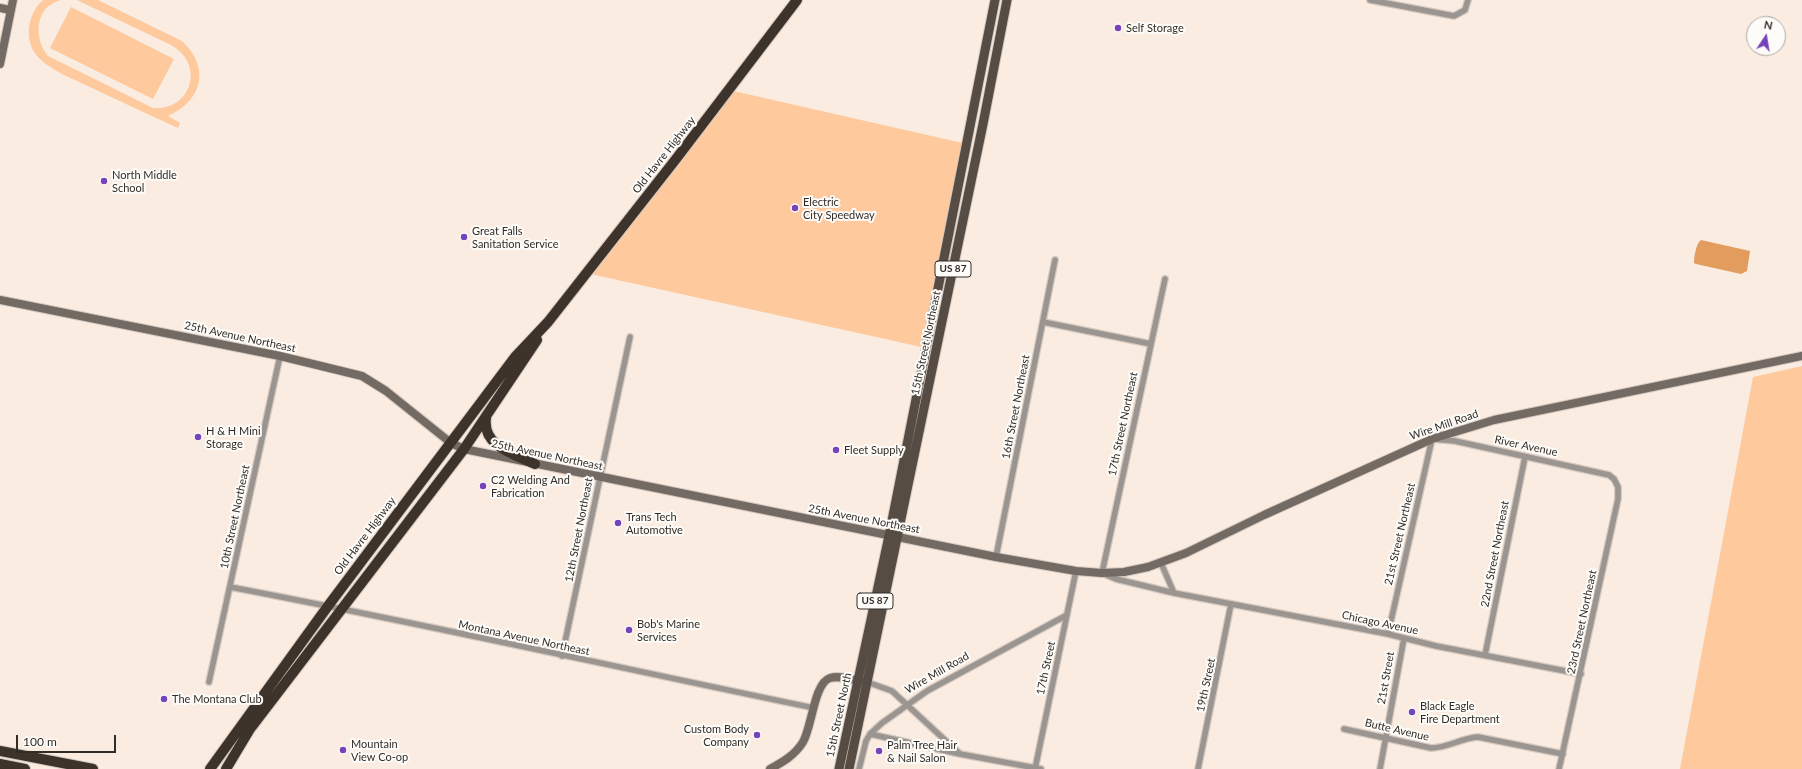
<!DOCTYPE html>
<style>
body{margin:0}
#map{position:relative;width:1802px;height:769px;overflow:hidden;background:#faece1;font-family:Lato,sans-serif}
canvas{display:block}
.north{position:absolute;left:1746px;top:16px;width:40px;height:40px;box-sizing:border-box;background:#fefcf9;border:1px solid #aca9a5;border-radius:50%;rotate:12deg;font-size:11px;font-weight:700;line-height:16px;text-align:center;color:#312c28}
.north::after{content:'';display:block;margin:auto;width:14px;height:18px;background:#7543ba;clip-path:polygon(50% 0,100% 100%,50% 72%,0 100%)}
.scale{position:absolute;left:16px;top:735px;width:100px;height:18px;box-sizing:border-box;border:2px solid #312c28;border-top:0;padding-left:5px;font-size:12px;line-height:14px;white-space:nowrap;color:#312c28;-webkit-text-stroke:3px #fefcf9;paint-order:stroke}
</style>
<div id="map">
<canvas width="1802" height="769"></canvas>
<div class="north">N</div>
<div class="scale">100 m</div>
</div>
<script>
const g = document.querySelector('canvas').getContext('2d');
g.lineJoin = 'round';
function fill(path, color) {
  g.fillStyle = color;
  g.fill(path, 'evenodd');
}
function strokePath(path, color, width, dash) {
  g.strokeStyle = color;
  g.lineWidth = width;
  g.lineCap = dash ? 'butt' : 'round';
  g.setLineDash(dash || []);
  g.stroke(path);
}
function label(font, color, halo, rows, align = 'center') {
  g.font = font + ' Lato,sans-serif';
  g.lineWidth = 4;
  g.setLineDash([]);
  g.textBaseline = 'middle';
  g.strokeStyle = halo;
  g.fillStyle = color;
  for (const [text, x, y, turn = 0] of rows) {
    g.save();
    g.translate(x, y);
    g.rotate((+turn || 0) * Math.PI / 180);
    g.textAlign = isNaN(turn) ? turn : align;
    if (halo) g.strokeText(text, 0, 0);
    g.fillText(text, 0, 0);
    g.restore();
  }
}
const green = new Path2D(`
 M43 0H61C35 6 33 38 48 56L153 108C191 111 206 65 171 45L77 0H98L182 41C211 68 202 101 168 116L180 123 178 128C149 115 120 101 92 88 74 79 53 72 39 58 23 42 27 14 43 0Z
 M71 7 174 59 153 99 50 48Z
 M729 90 967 144 926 348 586 273Z
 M1802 366V769H1680L1753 377Z`);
const water = new Path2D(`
 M1701 240 1750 251 1747 271 1741 274 1696 264 1694 263C1694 256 1696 244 1701 240Z`);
const street = new Path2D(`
 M1370 0 1454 16 1465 10 1468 0
 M1165 279 1102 573 1116 579 1174 593 1388 634 1436 646 1581 674
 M1043 322 1151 344
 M996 557 1055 260
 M1161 563 1174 593
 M230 587C425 624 620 668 814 708
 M1388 634 1432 439 1455 441 1609 475 1614 479 1618 487V499L1559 769
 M1485 655 1525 457
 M562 656 630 337
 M209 682 280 356
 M867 682 892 691 959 753
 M1344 729 1431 748C1448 748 1461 738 1478 737L1563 754
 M870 734 960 754 1041 769
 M859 769 866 741 870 734 882 723 927 691 1067 615
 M1035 769 1076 571
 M1198 769 1231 604
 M1380 769 1404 638`);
const secondary = new Path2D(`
 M0 8 10 10
 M0 64 13 0
 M0 300 280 356 362 376 386 391 451 443 464 449 996 557 1076 571 1102 573 1124 572 1148 567 1186 553 1264 515 1432 439 1494 420 1802 356
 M770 769C783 762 795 755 803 742 812 727 814 683 830 678 840 675 854 680 864 682`);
const primary = new Path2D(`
 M839 769 889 536 995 0
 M849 769 983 124 1007 0`);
const highway = new Path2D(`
 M486 418C482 446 514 454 535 464
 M0 751 93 769
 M0 764 25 769
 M210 769 328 606 515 357 548 322 676 159 797 0
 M226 769 250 729 464 449 537 340`);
const markers = [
 [1118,28,4,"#7543ba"],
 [104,181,4,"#7543ba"],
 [795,208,4,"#7543ba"],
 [464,237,4,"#7543ba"],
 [198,437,4,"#7543ba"],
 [836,450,4,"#7543ba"],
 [483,486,4,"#7543ba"],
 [618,523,4,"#7543ba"],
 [629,630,4,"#7543ba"],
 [164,699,4,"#7543ba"],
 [1412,712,4,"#7543ba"],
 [757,735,4,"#7543ba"],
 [343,750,4,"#7543ba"],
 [879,751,4,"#7543ba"]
];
const shields = [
 [953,269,36],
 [875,601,36]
];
const shieldNames = [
 ["US 87",953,269],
 ["US 87",875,601]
];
const poiNames = [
 ["Self Storage",1126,28],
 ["North Middle",112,175],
 ["School",112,188],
 ["Electric",803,202],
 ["City Speedway",803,215],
 ["Great Falls",472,231],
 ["Sanitation Service",472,244],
 ["H & H Mini",206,431],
 ["Storage",206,444],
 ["Fleet Supply",844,450],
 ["C2 Welding And",491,480],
 ["Fabrication",491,493],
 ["Trans Tech",626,517],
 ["Automotive",626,530],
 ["Bob's Marine",637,624],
 ["Services",637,637],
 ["The Montana Club",172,699],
 ["Black Eagle",1420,706],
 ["Fire Department",1420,719],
 ["Custom Body",749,729,"right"],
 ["Company",749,742,"right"],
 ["Mountain",351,744],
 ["View Co-op",351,757],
 ["Palm Tree Hair",887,745],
 ["& Nail Salon",887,758]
];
const streetNames = [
 ["Old Havre Highway",664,155,-52],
 ["25th Avenue Northeast",240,337,12],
 ["15th Street Northeast",926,343,-78],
 ["16th Street Northeast",1016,407,-79],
 ["17th Street Northeast",1123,424,-78],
 ["Wire Mill Road",1444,425,-19],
 ["River Avenue",1526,446,12],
 ["25th Avenue Northeast",547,455,12],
 ["10th Street Northeast",235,517,-78],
 ["25th Avenue Northeast",864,519,11],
 ["12th Street Northeast",579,530,-79],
 ["21st Street Northeast",1400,534,-77],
 ["Old Havre Highway",365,536,-53],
 ["22nd Street Northeast",1495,554,-79],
 ["23rd Street Northeast",1582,622,-78],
 ["Chicago Avenue",1380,623,12],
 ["Montana Avenue Northeast",524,638,12],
 ["17th Street",1046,668,-78],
 ["Wire Mill Road",937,673,-30],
 ["21st Street",1386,678,-80],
 ["19th Street",1206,685,-78],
 ["15th Street North",839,715,-78],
 ["Butte Avenue",1397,730,13]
];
fill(green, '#fec99d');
fill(water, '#e19c5e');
strokePath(street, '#d6c9c0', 8);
strokePath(secondary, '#d6c9c0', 10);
strokePath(primary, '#d6c9c0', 11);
strokePath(highway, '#d6c9c0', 12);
strokePath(street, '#9a9590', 5.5);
strokePath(secondary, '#726a63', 8);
strokePath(primary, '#564c44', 9);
strokePath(highway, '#3e332b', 10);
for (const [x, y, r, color] of markers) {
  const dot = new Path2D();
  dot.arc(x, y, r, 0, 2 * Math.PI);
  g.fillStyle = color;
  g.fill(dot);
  strokePath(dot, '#fefcf9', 1.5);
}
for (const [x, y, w] of shields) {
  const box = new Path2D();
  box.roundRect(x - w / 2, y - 8, w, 16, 3);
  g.fillStyle = '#fefcf9';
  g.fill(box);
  strokePath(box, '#312c28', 1);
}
label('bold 10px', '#312c28', null, shieldNames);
label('11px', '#312c28', '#fefcf9', poiNames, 'left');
label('11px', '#312c28', '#fefcf9', streetNames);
</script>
